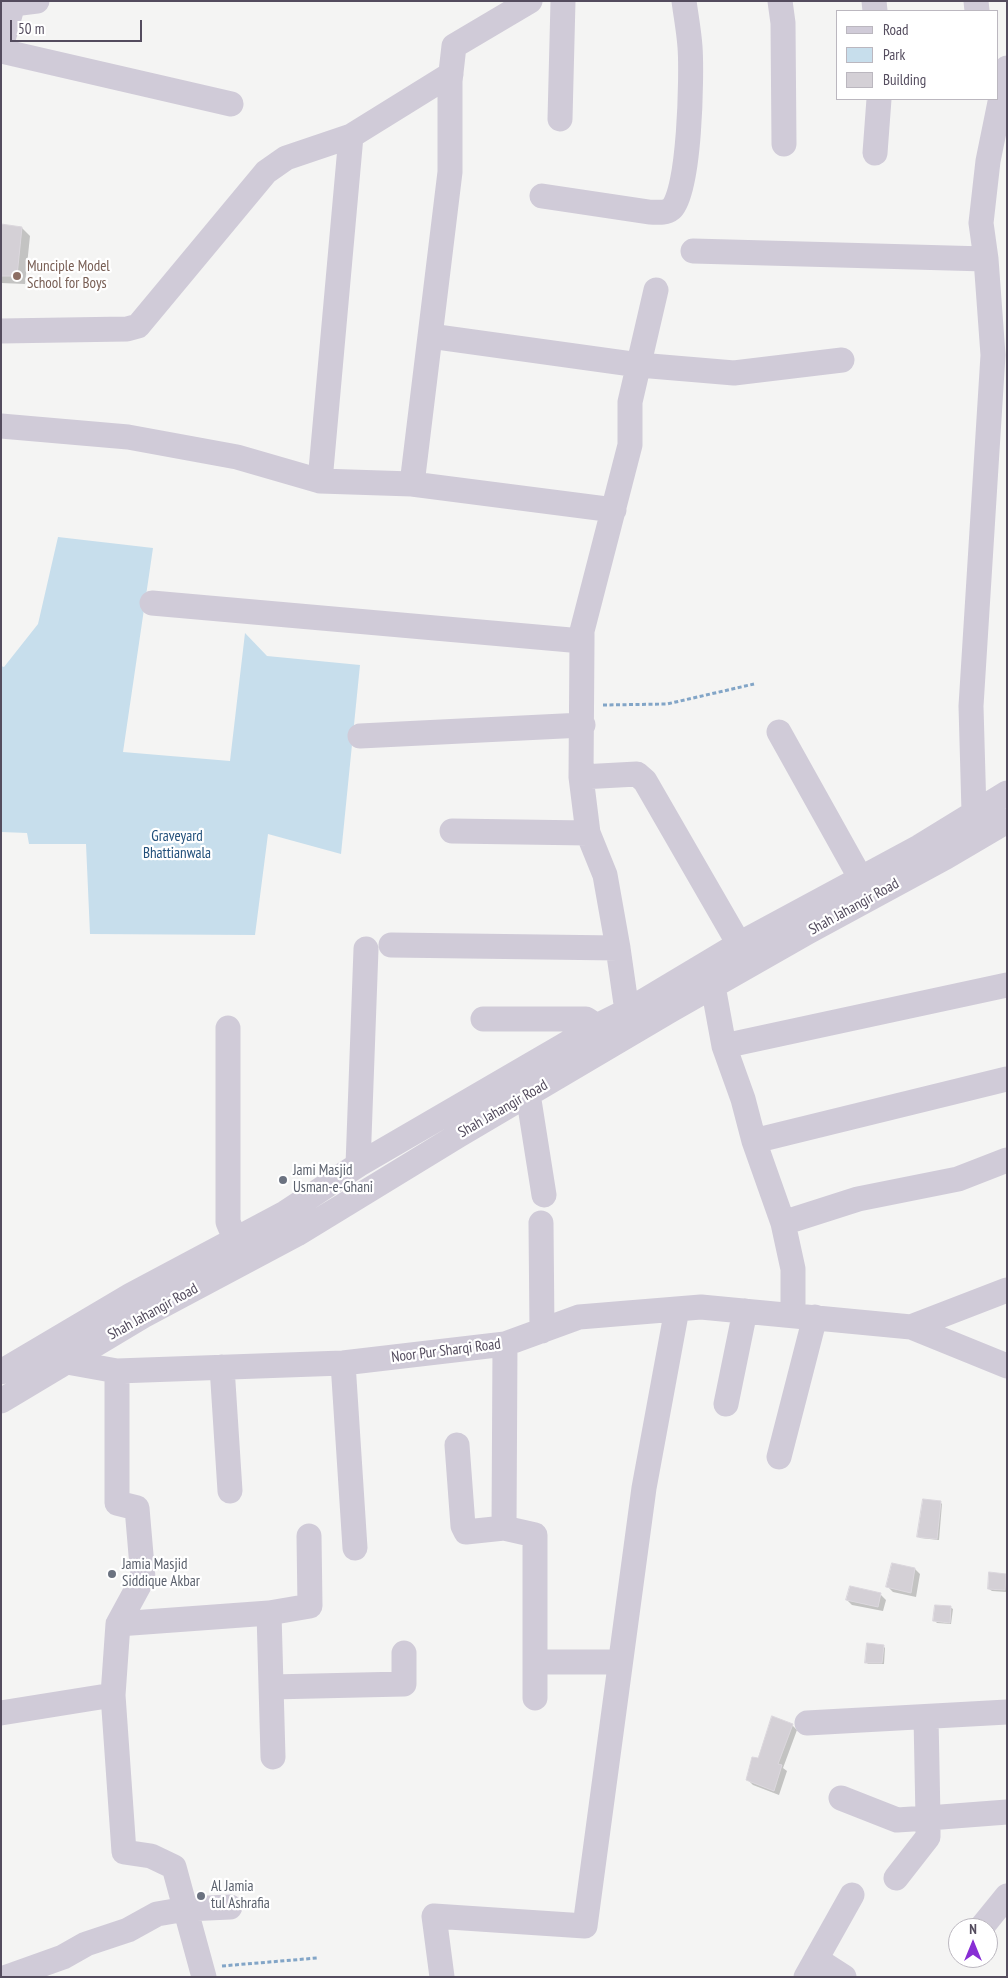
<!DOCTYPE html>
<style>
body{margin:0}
#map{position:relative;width:1008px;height:1978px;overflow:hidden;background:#f4f4f3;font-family:"PT Sans Narrow",sans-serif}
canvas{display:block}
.frame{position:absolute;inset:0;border:2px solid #544c5e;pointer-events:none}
.legend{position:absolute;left:836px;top:10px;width:162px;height:90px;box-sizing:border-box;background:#fff;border:1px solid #bbb7bf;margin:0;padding:6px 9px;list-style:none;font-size:15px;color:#544c5e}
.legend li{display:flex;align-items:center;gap:10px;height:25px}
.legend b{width:25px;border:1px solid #bbb7bf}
.north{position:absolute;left:948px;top:1918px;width:50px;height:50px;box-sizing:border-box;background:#fff;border:1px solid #bbb7bf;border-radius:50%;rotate:0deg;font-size:14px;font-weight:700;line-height:20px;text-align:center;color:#544c5e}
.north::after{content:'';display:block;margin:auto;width:18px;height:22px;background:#882ed4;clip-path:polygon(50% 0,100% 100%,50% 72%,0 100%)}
.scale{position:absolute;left:10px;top:20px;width:132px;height:22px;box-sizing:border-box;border:2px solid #544c5e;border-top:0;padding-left:6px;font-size:15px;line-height:18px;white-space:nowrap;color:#544c5e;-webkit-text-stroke:4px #fff;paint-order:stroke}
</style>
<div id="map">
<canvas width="1008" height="1978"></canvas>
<div class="frame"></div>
<ul class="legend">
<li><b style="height:6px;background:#d0cbd8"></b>Road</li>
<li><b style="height:14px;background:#c7deec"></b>Park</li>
<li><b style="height:14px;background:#d4d0d6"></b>Building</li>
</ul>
<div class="north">N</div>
<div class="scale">50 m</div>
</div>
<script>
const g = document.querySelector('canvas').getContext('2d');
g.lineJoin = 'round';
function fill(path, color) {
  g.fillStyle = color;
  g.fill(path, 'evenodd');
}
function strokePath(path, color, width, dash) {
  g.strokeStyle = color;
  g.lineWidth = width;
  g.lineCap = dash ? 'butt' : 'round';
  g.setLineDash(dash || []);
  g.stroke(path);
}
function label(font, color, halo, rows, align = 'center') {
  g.font = font + ' "PT Sans Narrow",sans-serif';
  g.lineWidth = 4.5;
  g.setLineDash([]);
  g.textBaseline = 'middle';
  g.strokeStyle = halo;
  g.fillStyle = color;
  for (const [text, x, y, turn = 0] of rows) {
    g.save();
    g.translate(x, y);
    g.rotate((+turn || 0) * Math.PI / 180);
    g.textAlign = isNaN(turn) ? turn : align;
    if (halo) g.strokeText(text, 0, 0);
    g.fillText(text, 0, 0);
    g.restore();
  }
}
const green = new Path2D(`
 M58 537 153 548 123 752 230 761 245 633 267 656 360 665 341 854 268 834 255 935 90 934 86 844H29L27 833 1 832V666L4 667 38 624Z`);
const shadow = new Path2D(`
 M1 226 22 228 30 236 25 284 1 283Z
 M940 1502 942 1504 939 1540 920 1538 918 1536Z
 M893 1564 915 1569 920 1574 916 1597 893 1592 888 1587Z
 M1005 1576 1007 1577V1592L992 1591 989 1589Z
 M851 1587 881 1595 886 1600 883 1611 852 1605 847 1600Z
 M950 1607 953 1609 951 1624 937 1623 935 1621Z
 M883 1646 885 1648 884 1664H868L866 1662Z
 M792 1725 797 1730 783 1768 787 1771 779 1795 753 1785 748 1780Z`);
const building = new Path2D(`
 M1 224 22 227 17 276H1Z
 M923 1499 941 1501 937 1539 917 1537Z
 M892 1563 915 1568 911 1593 886 1587Z
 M989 1572 1006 1574 1005 1590 988 1589Z
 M850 1586 881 1593 878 1607 846 1600Z
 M935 1605 951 1606 950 1623 933 1621Z
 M867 1643 884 1645 882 1663H865Z
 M772 1716 793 1724 778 1764 782 1765 774 1791 746 1780 752 1757 758 1758Z`);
const path = new Path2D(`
 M603 705 667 704 754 684
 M222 1966 317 1958`);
const minor = new Path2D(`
 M530 1 454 46 450 81V172L412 484 614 510
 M780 1 783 23 784 144
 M874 1 875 11
 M976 1 977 11
 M1 47 13 4 37 1
 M1 51 231 104
 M560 119 563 1
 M875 153 879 99
 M542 196 649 212C656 212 665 214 671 209 690 194 692 73 690 47 689 32 686 16 684 1
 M693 251 986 259
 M1 331 127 329 138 326 266 172 286 158 351 136
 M430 336 639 365 734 373 842 360
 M1 426 128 437 237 457 320 481
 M412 484 320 481 351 136 451 74
 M152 603 582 641
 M779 732 861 879
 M360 736 583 725
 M581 777 637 774 645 781 739 944
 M974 812 971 706 993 355 986 259 981 223 988 161 1007 68
 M452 831 588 833
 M391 945 618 948
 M713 986 724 1046 743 1099 754 1141 783 1223 793 1269V1315
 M627 1011 618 948 605 875 588 833 581 777 582 641V631L630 445V402L656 290
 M483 1019H586L597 1026
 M228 1028V1222L235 1239
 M724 1046 1007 985
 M528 1094 544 1195
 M754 1141 1007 1079
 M358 1165 366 949
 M541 1223 542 1331
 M783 1223 858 1199 958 1179 1007 1160
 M911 1327 1007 1290
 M63 1357 67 1362 117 1371 343 1363 505 1344 579 1317 701 1307 911 1327 1007 1366
 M343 1363 355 1548
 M222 1367 230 1491
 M1 1372 131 1295 285 1213 358 1165 597 1026 627 1011 739 944 919 847 1007 793
 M1 1401 143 1316 297 1234 459 1135 671 1010 808 932 946 857 1007 821
 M726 1404 745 1311
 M457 1445 463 1526 466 1532 504 1528 535 1535V1698
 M779 1457 815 1317
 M504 1528 505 1344
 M269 1613 310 1606 309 1536
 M118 1624 269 1613 273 1757
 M536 1662H620
 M271 1687 404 1684V1653
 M113 1695 118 1624 143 1578 137 1508 117 1503V1371
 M1 1713 113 1695 124 1852 151 1856 174 1867 204 1977
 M807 1723 1007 1712
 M841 1798 897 1820 928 1818 926 1717
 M896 1878 928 1837V1818L1007 1812
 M981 1928 1007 1896
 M816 1959 844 1977
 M7 1977 63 1957 86 1944 128 1930 157 1914 186 1909 230 1907
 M442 1977 434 1916 585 1926 644 1488 677 1309
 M806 1977 852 1895`);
const markers = [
 [17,276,5,"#8d6e63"],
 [283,1180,5,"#6b7280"],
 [112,1574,5,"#6b7280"],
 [201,1896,5,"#6b7280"]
];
const educationNames = [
 ["Munciple Model",27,267],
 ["School for Boys",27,284]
];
const parkNames = [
 ["Graveyard",177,837],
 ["Bhattianwala",177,854]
];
const streetNames = [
 ["Shah Jahangir Road",854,907,-29],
 ["Shah Jahangir Road",503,1109,-30],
 ["Shah Jahangir Road",153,1312,-29],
 ["Noor Pur Sharqi Road",446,1351,-7]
];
const worshipNames = [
 ["Jami Masjid",293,1171],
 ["Usman-e-Ghani",293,1188],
 ["Jamia Masjid",122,1565],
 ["Siddique Akbar",122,1582],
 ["Al Jamia",211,1887],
 ["tul Ashrafia",211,1904]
];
fill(green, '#c7deec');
fill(shadow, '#0003');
fill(building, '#d4d0d6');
strokePath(building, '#dbd7dd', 1);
strokePath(path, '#82a5c7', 3, [4, 2.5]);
strokePath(minor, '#d0cbd8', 25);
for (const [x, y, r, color] of markers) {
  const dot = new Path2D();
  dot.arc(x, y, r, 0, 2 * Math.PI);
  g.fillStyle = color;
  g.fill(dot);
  strokePath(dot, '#fff', 2);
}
label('15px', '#785e54', '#fff', educationNames, 'left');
label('15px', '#22507b', '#fff', parkNames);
label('15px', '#544c5e', '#fff', streetNames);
label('15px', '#5b616d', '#fff', worshipNames, 'left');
</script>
